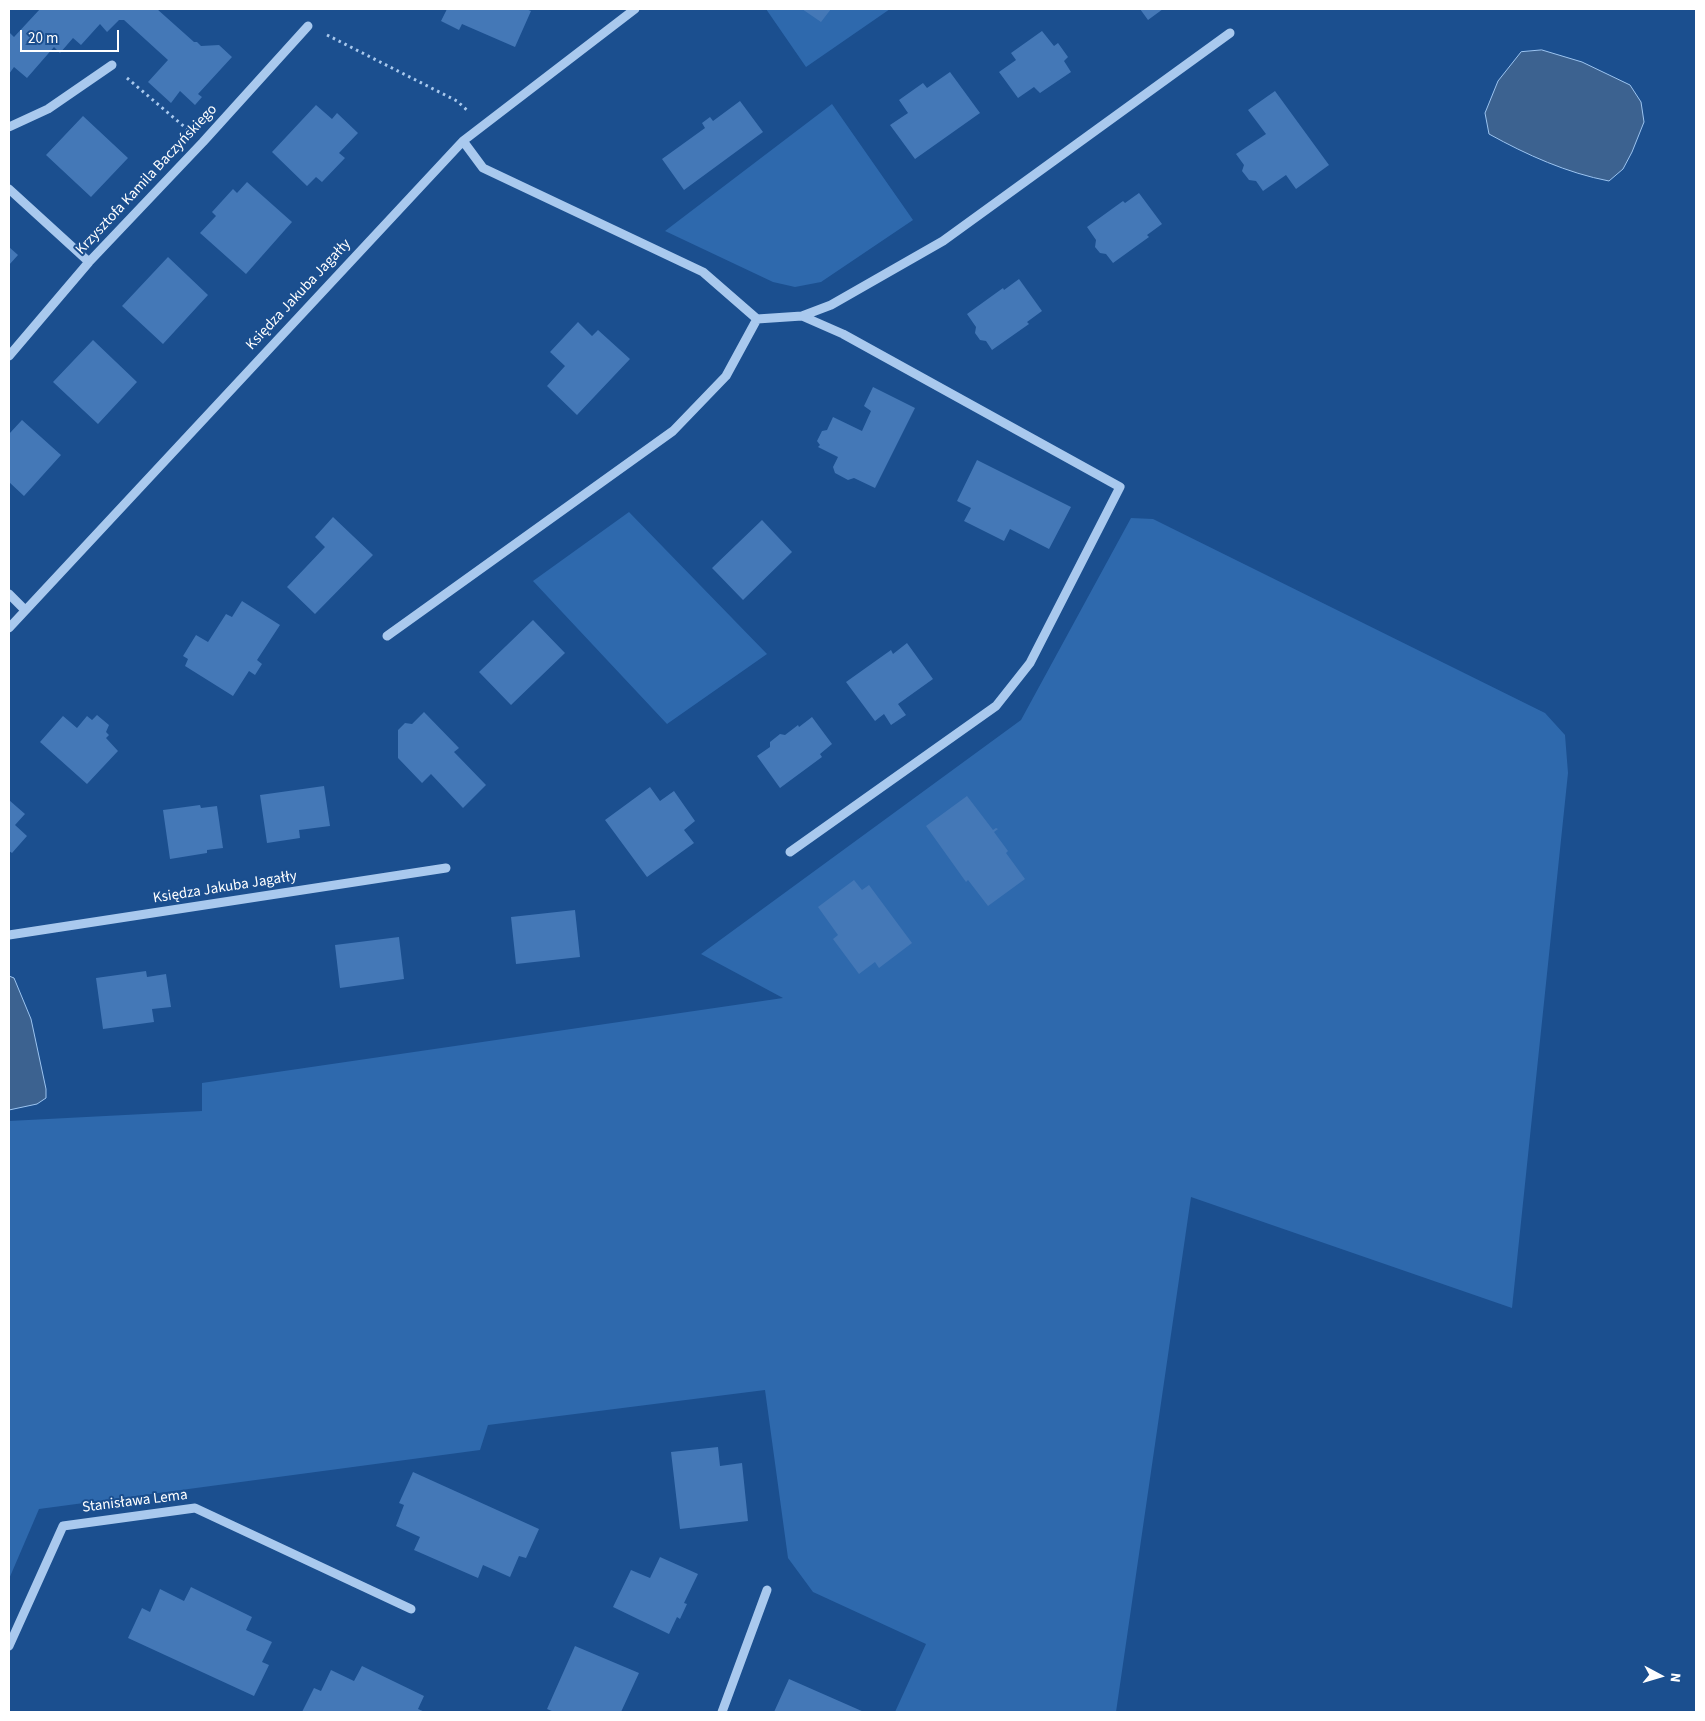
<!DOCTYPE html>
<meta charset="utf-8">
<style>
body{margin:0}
#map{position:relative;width:1705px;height:1721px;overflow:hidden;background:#1b4f8f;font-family:"Source Sans 3",sans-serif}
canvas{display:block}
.frame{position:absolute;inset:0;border:10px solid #fff;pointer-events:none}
.north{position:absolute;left:1635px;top:1651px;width:50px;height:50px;-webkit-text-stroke:4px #1b4f8f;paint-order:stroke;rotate:96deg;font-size:14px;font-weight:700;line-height:20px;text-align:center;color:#fff}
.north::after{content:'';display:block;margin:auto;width:18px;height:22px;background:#fff;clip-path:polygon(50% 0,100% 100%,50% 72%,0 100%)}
.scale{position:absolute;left:20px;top:30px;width:99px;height:22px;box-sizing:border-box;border:2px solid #fff;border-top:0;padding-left:6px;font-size:15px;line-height:18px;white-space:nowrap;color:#fff;-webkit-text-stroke:4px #1b4f8f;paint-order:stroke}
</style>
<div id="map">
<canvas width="1705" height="1721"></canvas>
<div class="frame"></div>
<div class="north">N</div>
<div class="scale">20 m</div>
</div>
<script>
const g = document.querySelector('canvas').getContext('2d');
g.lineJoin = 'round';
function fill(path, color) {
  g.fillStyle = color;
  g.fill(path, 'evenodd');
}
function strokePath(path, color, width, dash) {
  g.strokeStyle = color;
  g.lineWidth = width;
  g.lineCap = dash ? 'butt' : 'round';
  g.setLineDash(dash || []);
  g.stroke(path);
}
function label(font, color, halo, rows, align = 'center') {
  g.font = font + ' "Source Sans 3",sans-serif';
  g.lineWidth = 4;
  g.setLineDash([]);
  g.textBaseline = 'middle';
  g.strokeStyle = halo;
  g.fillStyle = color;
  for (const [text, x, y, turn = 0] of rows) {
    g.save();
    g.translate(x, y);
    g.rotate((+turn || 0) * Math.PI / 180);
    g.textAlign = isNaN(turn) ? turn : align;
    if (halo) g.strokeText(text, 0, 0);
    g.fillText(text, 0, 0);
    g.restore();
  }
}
const green = new Path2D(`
 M766 9H890L806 67Z
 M832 104 913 220 821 282 795 287 773 282 665 231Z
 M629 512 767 654 667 724 533 581Z
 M1131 518 1153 519 1545 713 1565 735 1568 773 1512 1308 1191 1197 1116 1712H895L926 1644 813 1592 788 1558 765 1390 488 1425 480 1450 39 1509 9 1579V1121L202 1111V1083L783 998 701 954 1021 720Z`);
const water = new Path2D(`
 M1542 50 1582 62 1630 85 1641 102 1644 122 1632 152 1623 169 1609 181C1567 173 1527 155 1489 134L1485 113 1498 81 1521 52Z
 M9 976 14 978 31 1019 46 1089V1098L37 1104 9 1110Z`);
const building = new Path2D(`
 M40 9H157L194 42H197L201 46 219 45 232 57 198 94 202 97 195 105 180 91 171 103 148 82 168 60 124 20H119L107 32 100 24 81 45 73 38 60 53 54 47 27 78 14 67 9 74V32L14 37Z
 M447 9H526L531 11 515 47 462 24 459 30 441 21Z
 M802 9H831L821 22Z
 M1140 9H1163L1148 20Z
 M1042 31 1054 46 1058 43 1068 57 1064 61 1071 72 1040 93 1034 87 1018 98 999 72 1016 60 1011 53Z
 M950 72 980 113 915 159 890 125 908 113 899 100 923 83 927 88Z
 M1275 91 1329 165 1296 189 1286 175 1263 191 1256 181 1249 180 1242 171 1244 165 1236 154 1266 134 1248 110Z
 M740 101 763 132 684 190 662 159 705 128 702 123 710 117 713 121Z
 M316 105 332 119 337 113 358 133 339 153 345 158 322 182 316 177 307 186 272 152Z
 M83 116 128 158 91 197 46 155Z
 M247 182 292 222 246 274 200 233 216 216 212 212 233 189 237 193Z
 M1139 193 1162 224 1147 235 1149 237 1113 263 1106 254 1100 253 1095 247 1096 240 1087 227 1123 201 1125 203Z
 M9 247 18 255 9 265Z
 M168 257 208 295 163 344 122 306Z
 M1019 279 1042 311 1027 322 1029 324 992 350 986 341 980 340 975 333 976 327 967 314 1003 288 1004 290Z
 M578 322 592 336 598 330 630 359 577 415 547 386 565 366 550 352Z
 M93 340 137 382 98 424 53 382Z
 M873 387 915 408 875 488 854 478 848 480 835 473 833 467 838 457 818 447 820 445 817 441 822 431 827 430 833 417 862 431 871 411 864 406Z
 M22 420 61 455 24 496 9 482V434Z
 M977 460 1071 507 1049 549 1010 529 1004 541 964 521 971 508 957 501Z
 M333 517 373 555 315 614 287 587 325 547 315 537Z
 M762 520 792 552 743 600 712 568Z
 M242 601 280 625 257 660 262 664 255 675 249 671 233 696 185 666 188 659 183 656 196 635 208 642 226 614 232 617Z
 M533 620 565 653 511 705 479 672Z
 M907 643 933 679 898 704 906 715 891 725 884 714 875 721 846 682 891 650 893 654Z
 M424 712 459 748 454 752 486 785 463 808 431 774 422 783 398 758V730L405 723 412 724Z
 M97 715 109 725 106 732 109 735 106 738 118 751 87 784 40 742 63 716 77 728 87 716 92 720Z
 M812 717 832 744 820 754 822 757 780 788 757 756 770 747V742L780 734 785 735 798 725 799 727Z
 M324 786 330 826 299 830 300 838 267 843 260 795Z
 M650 787 660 801 674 791 695 821 684 830 694 843 647 877 605 820Z
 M967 796 993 830 996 828 998 829 994 832 1008 851 1006 853 1025 879 988 906 968 880 966 882 926 826Z
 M9 800 25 814 15 825 27 836 12 853 9 851Z
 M200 805 201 808 217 806 223 848 207 850V853L170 859 163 810Z
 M854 880 862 890 869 885 912 943 879 968 875 962 859 974 833 939 838 935 818 907Z
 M575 910 580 957 516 964 511 917Z
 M399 937 404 979 340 988 335 945Z
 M146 971 147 977 166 974 171 1007 152 1009 154 1022 103 1029 96 978Z
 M718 1447 720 1466 742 1463 748 1521 680 1529 671 1452Z
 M413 1472 539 1529 526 1558 519 1556 510 1577 483 1565 478 1578 414 1550 420 1537 396 1526 404 1505 399 1503Z
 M660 1557 698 1574 684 1603 687 1604 680 1619 677 1617 669 1634 613 1607 631 1570 650 1578Z
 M191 1587 252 1617 246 1630 272 1642 262 1662 269 1665 254 1696 128 1638 142 1608 150 1612 160 1589 184 1601Z
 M575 1646 639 1673 621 1712H554L547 1709Z
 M362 1666 424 1696 418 1709 425 1712H302L314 1688 321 1691 331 1670 354 1681Z
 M789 1679 864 1712H774Z`);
const path = new Path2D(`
 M327 35 457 101 468 111
 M127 78 187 129`);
const minor = new Path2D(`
 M9 127 48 109 112 65
 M9 189 89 262
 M802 316 831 305 943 241 1230 33
 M757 319 802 316 843 334 1120 487 1030 663 996 706 790 852
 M9 356 89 262 203 142 308 26
 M9 594 25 610
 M9 628 463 141 635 9
 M387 636 673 431 726 376 757 319 703 272 483 168 463 141
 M9 935 446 868
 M9 1646 63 1526 195 1508 411 1609
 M722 1712 767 1590`);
const streetNames = [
 ["Krzysztofa Kamila Baczyńskiego",147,180,-47],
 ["Księdza Jakuba Jagałły",299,295,-47],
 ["Księdza Jakuba Jagałły",225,888,-9],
 ["Stanisława Lema",135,1502,-7]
];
fill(green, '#2e69ad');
fill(water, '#3c6290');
strokePath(water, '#9cc4f0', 1);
fill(building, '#4478b7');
strokePath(path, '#a9c9ee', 3, [2.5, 4]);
strokePath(minor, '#a9c9ee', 9);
label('15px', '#fff', '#1b4f8f', streetNames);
</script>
